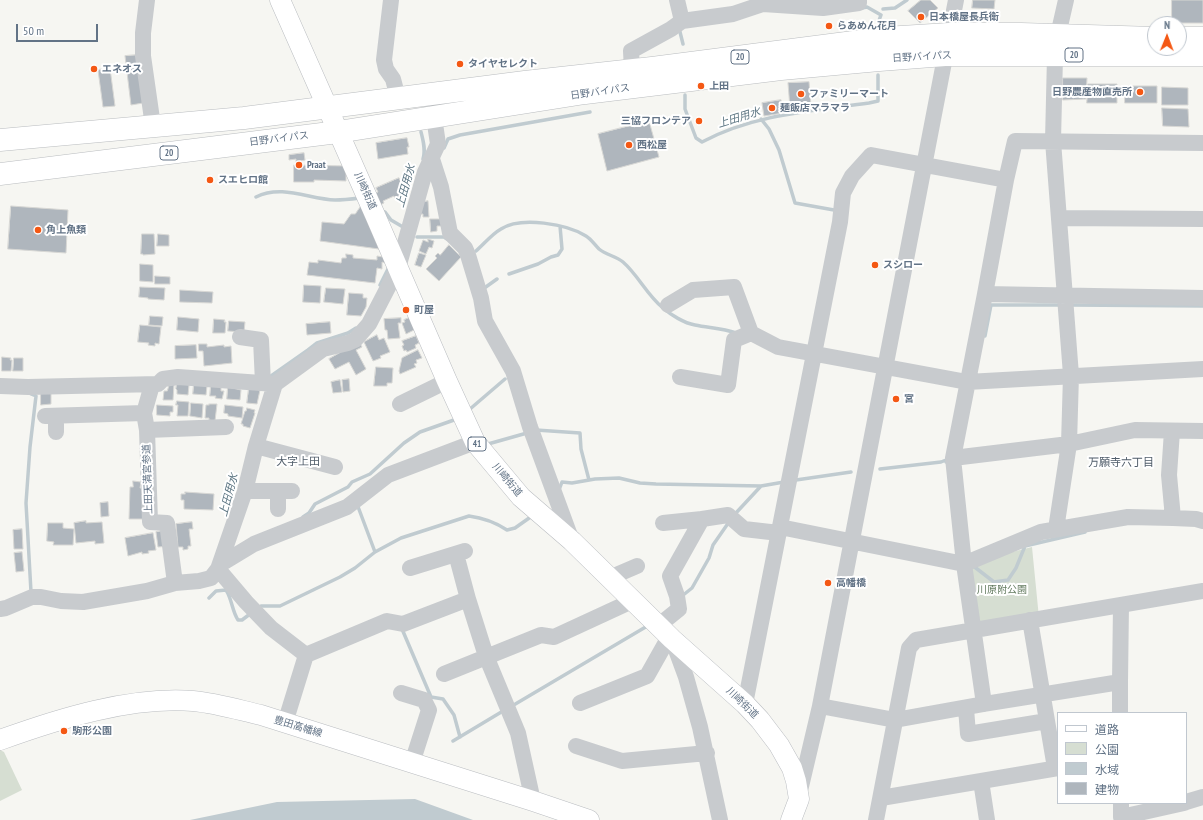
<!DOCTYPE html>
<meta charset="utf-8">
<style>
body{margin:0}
#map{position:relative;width:1203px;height:820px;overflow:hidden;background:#f6f6f2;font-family:"PT Sans Narrow","Noto Sans JP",sans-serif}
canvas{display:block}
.legend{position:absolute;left:1057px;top:712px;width:130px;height:92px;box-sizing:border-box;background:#fff;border:1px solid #c0c7cf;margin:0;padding:5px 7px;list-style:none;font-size:12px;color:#627386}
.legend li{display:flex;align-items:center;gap:8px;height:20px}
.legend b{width:20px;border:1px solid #c0c7cf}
.north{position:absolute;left:1147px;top:16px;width:40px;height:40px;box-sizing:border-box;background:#fff;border:1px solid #c0c7cf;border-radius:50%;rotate:1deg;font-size:11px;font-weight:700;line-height:16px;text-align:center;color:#627386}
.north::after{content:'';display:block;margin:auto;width:14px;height:18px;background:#f45814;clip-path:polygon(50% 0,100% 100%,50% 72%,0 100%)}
.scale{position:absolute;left:16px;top:24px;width:82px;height:18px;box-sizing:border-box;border:2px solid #627386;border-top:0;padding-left:5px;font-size:12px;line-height:14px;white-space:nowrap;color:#627386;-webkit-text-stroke:3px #fff;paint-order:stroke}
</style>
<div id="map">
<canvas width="1203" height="820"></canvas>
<ul class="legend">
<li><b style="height:5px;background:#fff"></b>道路</li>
<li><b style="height:11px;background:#d6ded2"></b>公園</li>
<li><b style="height:11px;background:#c0cbd0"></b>水域</li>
<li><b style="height:11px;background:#afb6bd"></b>建物</li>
</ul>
<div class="north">N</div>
<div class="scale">50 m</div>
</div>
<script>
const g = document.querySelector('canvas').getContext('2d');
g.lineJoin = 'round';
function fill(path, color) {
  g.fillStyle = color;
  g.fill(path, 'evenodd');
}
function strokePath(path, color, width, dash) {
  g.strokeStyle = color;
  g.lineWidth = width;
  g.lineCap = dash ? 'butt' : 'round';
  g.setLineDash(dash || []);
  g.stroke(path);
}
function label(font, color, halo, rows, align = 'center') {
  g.font = font + ' "PT Sans Narrow","Noto Sans JP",sans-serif';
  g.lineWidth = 4;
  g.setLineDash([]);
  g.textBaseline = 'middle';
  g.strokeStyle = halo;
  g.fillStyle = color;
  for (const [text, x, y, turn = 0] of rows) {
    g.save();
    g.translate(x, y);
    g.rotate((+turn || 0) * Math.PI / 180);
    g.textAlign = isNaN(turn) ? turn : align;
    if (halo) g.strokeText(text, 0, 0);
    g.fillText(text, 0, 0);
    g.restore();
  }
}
const green = new Path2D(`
 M1032 547 1039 618 973 629 964 564Z
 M0 750 4 752 22 790 0 801Z`);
const water = new Path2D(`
 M415 799 473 820H190L277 802Z`);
const stream = new Path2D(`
 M862 8 867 7 881 15 878 23
 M883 9 895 8 907 0
 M679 28 683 44
 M685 95V109L696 138 702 142C754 114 812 111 869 103L878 101V75
 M761 119 769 129 779 150 795 203 834 210
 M421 132C423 140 426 150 423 159
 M444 148 448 139 460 135 590 112
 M256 197C282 184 309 199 335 200 344 200 352 199 360 198
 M380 210 385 212 391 220 403 227
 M417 237H444L447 239
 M476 251C484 244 492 234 501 229 521 216 567 224 586 236 591 239 595 245 599 249 606 255 616 256 623 262 638 275 647 295 663 308 671 315 684 323 695 325 709 328 722 328 736 333
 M509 274 538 264 551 257 558 255 562 249 560 226
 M380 285 389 267
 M483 289 497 279
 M1070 305 1203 306
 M985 336 991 305H1061
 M271 376 308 350 317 343 348 333 356 328
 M31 394 36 396 30 447 26 503 31 592
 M470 409 505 379
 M536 430 580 433 581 449 589 480
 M488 444 527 433
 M880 469 941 462 946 460V462
 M796 480 851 472
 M559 490 562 482 572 483 595 479 619 478 640 483 656 484 761 486 784 482
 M357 504 375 552
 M735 514 761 486
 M303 517 309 513 315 504 348 487 352 482 370 474 404 443 420 432 454 420
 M972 565 994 582 1008 580 1016 568 1025 546 1085 532
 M682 596 692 588 709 558 713 545 729 522
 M209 598 216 591 226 590C232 599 232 611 238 620H242L250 614
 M261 606H280L340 577 355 568 375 552 401 538 469 516C484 518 495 522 507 530L515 528 532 516
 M402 629 431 697 443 699 454 715 460 737
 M512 706 649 625
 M453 741 503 711`);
const building = new Path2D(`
 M921 0H930L938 8 920 23 908 11Z
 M973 0H995L994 9 972 8Z
 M1172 0H1203V23H1172Z
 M137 55 143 103 131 105 125 56Z
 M110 68 115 106 103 107 98 70Z
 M1063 78H1087L1086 99 1063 100Z
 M809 82 811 106 790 108 788 83Z
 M1088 84H1117V103H1087Z
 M1125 86H1157V103H1125Z
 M1162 87 1188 88V105H1162Z
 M781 100 783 113 764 116 762 103Z
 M1162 108 1188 109 1189 127 1163 126Z
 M649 121 659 157 607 171 598 134Z
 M407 138 409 147H407L408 154 378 159 376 143Z
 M304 153 305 160 296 162V159L289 160V155Z
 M294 165 346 166V181L314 180V182H294Z
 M399 178 405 192 399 194 401 197 395 199 394 196 383 201 384 203 378 206 373 194 378 192 376 188Z
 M428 201 429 217H423V214H420L423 202Z
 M11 206 68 210 66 253 8 249Z
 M361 206 379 249 320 241 322 222 344 224 351 214H355Z
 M430 219H441L442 226H437V231L431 232Z
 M142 234H154L155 254 143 255V254H141Z
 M158 234 169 235V246H157Z
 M428 239 434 241 432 248 429 247 426 254 419 251 423 240 428 242Z
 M449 245 461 257 439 281 426 269 437 258 435 256 438 253 440 255Z
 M419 253 426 255 421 267 415 265Z
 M346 254 353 255V258L377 260V256L383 257 385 263 382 262V269L377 268 375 283 307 275 309 262 318 263V260L341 263 342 258H346Z
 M140 264 153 265V282L140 281Z
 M155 276 170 277V284H155Z
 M304 285 321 286 320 303 303 302Z
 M140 287 165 288 164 300 148 299V298L139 297Z
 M326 288 345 289 343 304 324 302Z
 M180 290 213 292 212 303 180 302Z
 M349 293 363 294V298H367L366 307 361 316 347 315Z
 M150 316 163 317 162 326 149 325Z
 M178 317 199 319 198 332 177 330Z
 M411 317 416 329 406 334 402 323 405 322 404 320Z
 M401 318V323H398L400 338 388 339 387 330H385L384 319Z
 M214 319 225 320 224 322H226L225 333H213Z
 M229 321 245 322 244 332 228 331Z
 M330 322 331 333 307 335 306 324Z
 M140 325 161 327 159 344 155 343V346L148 345 149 343 138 342Z
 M377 335 379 340 384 338 390 352 380 356 381 358 373 361 364 342Z
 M416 336 419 343 415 345 416 348 407 352 406 350 404 351 402 346 404 345 402 341Z
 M359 342 362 347 356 350 366 369 356 375 349 362 335 369 329 359Z
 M199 344H207V347L224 345V347L231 346 232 363 204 366 203 351H199Z
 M196 345 197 358 175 359V346Z
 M418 350 422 358 416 360 417 363 414 364 416 367 400 374 399 371 402 358Z
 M2 357 11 358 10 360H12L11 371H2Z
 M14 358H23V371H13Z
 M376 367 393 368 392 383H387V386H374Z
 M349 379 350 391 343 392 342 380Z
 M340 380 342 392 333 393 331 382Z
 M177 382 189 385 188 395 177 394V390L176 389Z
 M170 383 174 384 173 400H163L164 391H167Z
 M194 384 207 386 206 395 193 394Z
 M211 385 221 386V391H224L222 399 215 398 216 396H210Z
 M228 387 241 390 240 400 227 399Z
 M249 388 260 390 257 404 247 403Z
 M41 390H51V404L41 405Z
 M177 401 189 402 188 416H177L178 405H176Z
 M191 403 203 404 202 418 190 416Z
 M209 404H217L215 421 209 420V418H205L206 405H209Z
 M157 405 173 406V412H170V416L157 415Z
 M225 405 243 407 242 418 228 416V414L224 413Z
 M247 408 255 410 254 413H255L250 428 243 426V424H241L245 411H246Z
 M133 481 141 482 140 488H146L145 519H129L130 487H133Z
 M185 492 214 494 213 510 184 509V500H181V494H185Z
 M108 502 109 516 101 517 100 503Z
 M86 521V523L102 522 104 543 95 544V541L76 543 74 523Z
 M192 522 193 529H189L191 546H188V549L183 550V547H178L176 524Z
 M48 523H63V528L74 529 73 545H53L54 542 47 541Z
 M22 529 23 549H14L13 530Z
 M167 530 169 546 158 547 156 532Z
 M153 533 156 550 148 551 149 553 142 554V552L128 556 125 538Z
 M22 552 24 571 16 572 14 553Z`);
const minor = new Path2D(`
 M147 0 143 33V56L153 126
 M391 0 384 60 386 69 393 79 398 98
 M677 0 682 21
 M1058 35 1066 0
 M1055 56 1053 141 1071 375 1069 444 1056 529
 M632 70 631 51 671 29 682 21 733 14 763 4 823 8 859 3V0
 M1203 143 1015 141 1006 180 985 294 1203 298
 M432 159 441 187 450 233 465 248 468 255 481 298 485 321 513 371 530 427 572 541
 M1059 218 1203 219
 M668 305 693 290 734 287 751 333 778 347 967 382 1203 369
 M240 337 261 340 263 383
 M680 377 728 385 734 340 751 333
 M152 385 144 413 147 430 150 522 167 523 175 583
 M0 386 28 387 158 384 163 379 178 377 275 384
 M400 404 447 381
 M45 416 144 413
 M147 430 226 427
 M1172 431 1169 475 1173 518
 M56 432V416
 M256 446 335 467
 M953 458 1069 444 1135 430 1203 431
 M245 491H292
 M278 491V509
 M663 523 702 519
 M780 527 964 564 1041 532 1128 517 1173 518 1196 519 1203 521
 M456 554 468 599
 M221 564 254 544 347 507 388 475 475 442
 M410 568 465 551
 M218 569 246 602 271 628 306 655
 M609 578 637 566
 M0 609 6 608 32 597H41L61 601 83 602 147 591 175 583 199 581 211 578 218 569 245 491 256 446 275 384 323 349 348 343 355 340 369 324 398 268 425 172 438 144 434 117
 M1030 620 1055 768
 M658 626 679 609 677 596 670 576 702 519 728 515 744 529 779 533
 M672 639 686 677 700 727 720 820
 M444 674 541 635 554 637 632 601
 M1120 682 1121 605
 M401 693 424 700 429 710 412 763
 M580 703 647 676 669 637
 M745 704 840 222 843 193 852 176 871 155 1006 180
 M984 704 964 564 953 458 985 294
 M820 706 895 720 984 704 1120 682V713
 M966 708 968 734 1047 721
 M285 723 306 655 387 621 403 624 468 599 486 656 518 733 533 801
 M576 746 622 761 707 753
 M981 781 987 820
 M799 795 820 706 956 0
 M881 798 1058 768
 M1186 802 1203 797
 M1121 803V817L1184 803
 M876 820 909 648 916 640 1203 591`);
const major = new Path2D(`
 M280 0 375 215 447 381 475 442 521 497 572 541 672 639 745 704 760 720 779 745 792 768 796 781 799 799 791 820
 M0 740C58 719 131 696 193 701 216 703 239 710 261 715L533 801 589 820`);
const highway = new Path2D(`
 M1179 38H1203
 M0 140 244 118 525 82 652 68 885 38 949 34H1021L1155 38
 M0 174 338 132 585 93 781 69 879 60 945 55H1203`);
const markers = [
 [921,17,4,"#f45814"],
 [829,26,4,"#f45814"],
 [460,64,4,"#f45814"],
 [94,69,4,"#f45814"],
 [701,86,4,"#f45814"],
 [1140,92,4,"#f45814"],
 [801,94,4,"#f45814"],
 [772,108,4,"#f45814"],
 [699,121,4,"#f45814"],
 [629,145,4,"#f45814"],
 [299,165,4,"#f45814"],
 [210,180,4,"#f45814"],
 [38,230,4,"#f45814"],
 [875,265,4,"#f45814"],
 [406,310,4,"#f45814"],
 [896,399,4,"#f45814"],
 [828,583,4,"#f45814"],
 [64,731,4,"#f45814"]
];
const shields = [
 [1074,55,18],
 [740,57,18],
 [169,153,18],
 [477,444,18]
];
const shieldNames = [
 ["20",1074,55],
 ["20",740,57],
 ["20",169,153],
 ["41",477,444]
];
const poiNames = [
 ["日本橋屋長兵衛",929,17],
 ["らあめん花月",837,26],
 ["タイヤセレクト",468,64],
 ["エネオス",102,69],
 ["上田",709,86],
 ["日野農産物直売所",1132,92,"right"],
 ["ファミリーマート",809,94],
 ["麺飯店マラマラ",780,108],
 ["三協フロンテア",691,121,"right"],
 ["西松屋",637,145],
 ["Praat",307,165],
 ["スエヒロ館",218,180],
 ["角上魚類",46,230],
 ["スシロー",883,265],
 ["町屋",414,310],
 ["宮",904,399],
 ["高幡橋",836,583],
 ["駒形公園",72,731]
];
const streetNames = [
 ["日野バイパス",922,57,-3],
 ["日野バイパス",600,92,-8],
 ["日野バイパス",279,139,-7],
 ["川崎街道",365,191,66],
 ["上田天満宮参道",148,479,-92],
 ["川崎街道",507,480,50],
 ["川崎街道",742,703,44],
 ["豊田高幡線",298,727,17]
];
const parkNames = [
 ["川原附公園",1002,590]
];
const waterNames = [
 ["上田用水",739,118,-17],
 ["上田用水",406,186,-74],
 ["上田用水",229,495,-75]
];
const neighbourhoodNames = [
 ["大字上田",298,462],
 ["万願寺六丁目",1121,463]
];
fill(green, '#d6ded2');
fill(water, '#c0cbd0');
strokePath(stream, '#c0cbd0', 3.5);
fill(building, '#afb6bd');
strokePath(building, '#d7d7d4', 1);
strokePath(major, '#babdc1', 21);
strokePath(highway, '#b9bcbf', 23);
strokePath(minor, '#c8cbce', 16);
strokePath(major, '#fff', 20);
strokePath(highway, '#fff', 22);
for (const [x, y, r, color] of markers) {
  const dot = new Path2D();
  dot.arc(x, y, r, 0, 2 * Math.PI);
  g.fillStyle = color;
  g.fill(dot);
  strokePath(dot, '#fff', 1.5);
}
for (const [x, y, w] of shields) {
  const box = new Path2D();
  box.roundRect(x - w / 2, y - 7, w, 14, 3);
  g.fillStyle = '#fff';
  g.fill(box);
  strokePath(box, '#627386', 1);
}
label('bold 9px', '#627386', null, shieldNames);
label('bold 10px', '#627386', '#fff', poiNames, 'left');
label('10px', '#627386', '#fff', streetNames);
label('10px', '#657c61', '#fff', parkNames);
label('italic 11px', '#5d7683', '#fff', waterNames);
label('11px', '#505d6a', '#fff', neighbourhoodNames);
</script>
